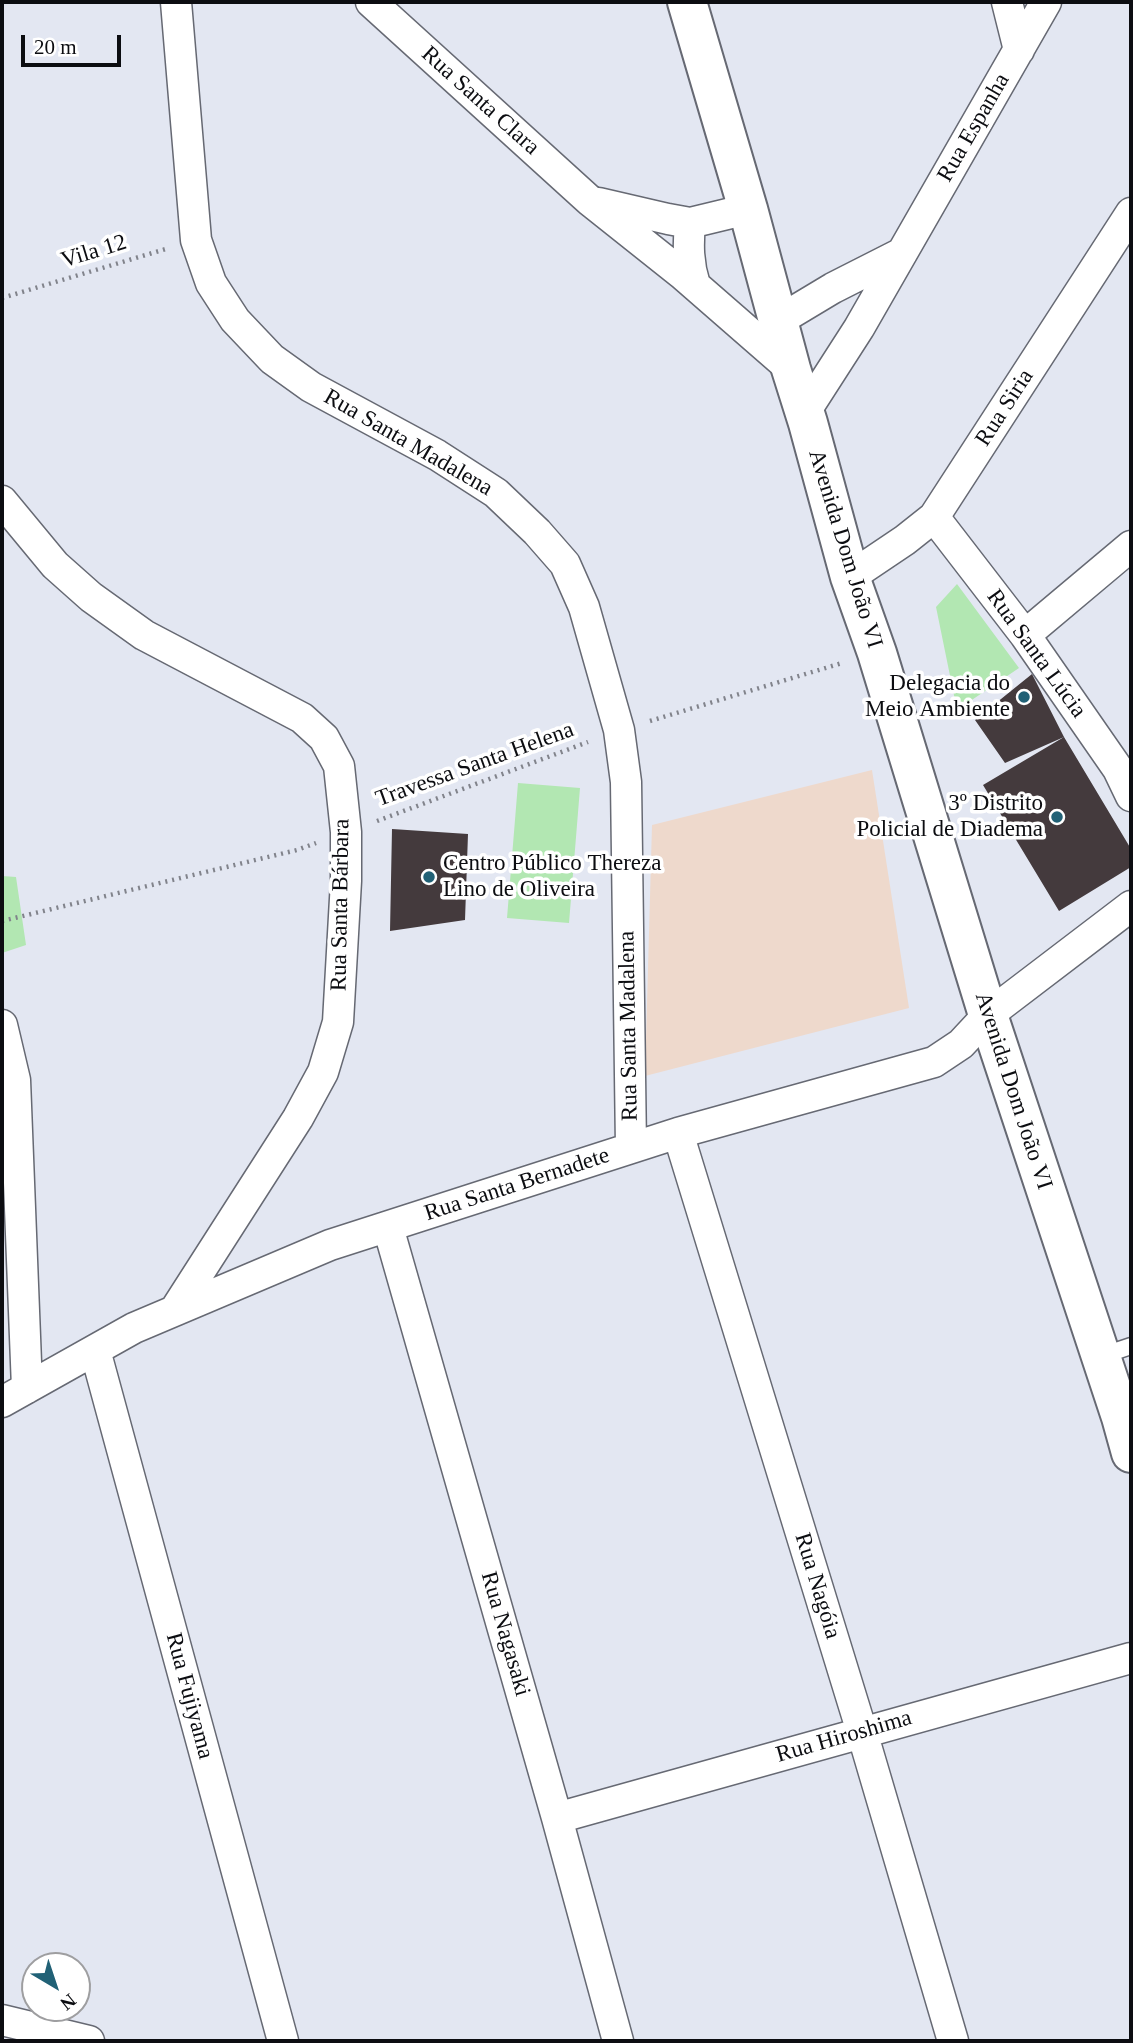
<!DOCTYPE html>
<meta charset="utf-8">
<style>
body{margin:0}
#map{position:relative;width:1133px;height:2043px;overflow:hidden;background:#e3e7f2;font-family:Georgia,serif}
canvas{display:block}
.frame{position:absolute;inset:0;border:4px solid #0c0d11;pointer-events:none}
.north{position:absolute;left:21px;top:1952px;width:70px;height:70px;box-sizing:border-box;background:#fff;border:2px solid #9e9ea0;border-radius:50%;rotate:141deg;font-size:19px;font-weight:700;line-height:28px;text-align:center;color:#0c0d11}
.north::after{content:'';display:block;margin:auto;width:24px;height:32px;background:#216176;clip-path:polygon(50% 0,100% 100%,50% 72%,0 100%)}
.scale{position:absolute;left:21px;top:35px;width:100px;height:32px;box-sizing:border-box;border:4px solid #0c0d11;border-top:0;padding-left:9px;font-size:21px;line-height:24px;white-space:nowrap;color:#0c0d11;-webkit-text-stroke:5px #fff;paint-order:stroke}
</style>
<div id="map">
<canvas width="1133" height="2043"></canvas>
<div class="frame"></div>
<div class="north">N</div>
<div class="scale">20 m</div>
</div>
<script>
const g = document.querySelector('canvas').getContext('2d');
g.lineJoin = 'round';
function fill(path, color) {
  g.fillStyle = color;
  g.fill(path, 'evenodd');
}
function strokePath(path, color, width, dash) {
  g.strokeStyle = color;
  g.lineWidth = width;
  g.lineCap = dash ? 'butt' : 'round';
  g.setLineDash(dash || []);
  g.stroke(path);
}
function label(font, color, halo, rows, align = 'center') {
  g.font = font + ' Georgia,serif';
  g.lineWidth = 7;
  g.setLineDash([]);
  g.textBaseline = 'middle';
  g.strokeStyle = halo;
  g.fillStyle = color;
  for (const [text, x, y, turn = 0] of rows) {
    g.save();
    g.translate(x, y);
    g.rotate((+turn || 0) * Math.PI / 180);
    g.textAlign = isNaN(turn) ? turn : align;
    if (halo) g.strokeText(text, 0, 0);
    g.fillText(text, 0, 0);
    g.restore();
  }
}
const education = new Path2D(`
 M872 770 909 1008 645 1076 652 825Z`);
const green = new Path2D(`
 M957 584 1019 668 957 710 936 607Z
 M518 783 580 788 569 923 507 918Z
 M2 876 16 877 26 945 2 953Z`);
const building = new Path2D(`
 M1032 674 1064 737 1005 763 975 720Z
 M1064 737 1131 849V867L1059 911 983 785Z
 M392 829 468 834 465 920 390 931Z`);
const path = new Path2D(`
 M2 298 169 248
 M650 721 842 663
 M377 821 588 742
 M2 921 297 850 316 843`);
const lane = new Path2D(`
 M1101 1356 1131 1346`);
const street = new Path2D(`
 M176 2 196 240 211 283 235 320 272 359 311 387 437 455 496 493 537 532 565 564 584 607 619 730 626 782 631 1148
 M371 2 589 200 682 274 791 369
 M1007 2 1019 50
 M599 203 668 219 690 223 748 209
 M690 223C688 245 688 263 695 285
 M778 321 833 288 902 253
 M805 412 859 328 1046 2
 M2 501 55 565 91 597 144 635 302 718 324 738 339 766 346 832V881L338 1022 323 1072 298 1118 175 1310
 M934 517 1025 635 1118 769 1131 796
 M850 577 905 540 934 517 1131 213
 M1025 635 1131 546
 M2 1025 15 1080 27 1388
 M678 1133 862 1732 953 2041
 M388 1227 557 1818 618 2041
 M95 1350 283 2041
 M2 1402 134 1328 330 1245 678 1133 934 1062 961 1044 988 1015 1131 906
 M557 1818 1131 1658
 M2 2020 89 2041`);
const secondary = new Path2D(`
 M687 2 748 209 791 369 808 423 850 577 877 653 988 1015 1121 1417 1131 1453`);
const markers = [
 [1024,697,7,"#216176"],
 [1057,817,7,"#216176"],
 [429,877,7,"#216176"]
];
const streetNames = [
 ["Rua Santa Clara",480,101,42],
 ["Rua Espanha",974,128,-60],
 ["Vila 12",94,252,-17],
 ["Rua Siria",1005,408,-57],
 ["Rua Santa Madalena",408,443,30],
 ["Avenida Dom João VI",845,549,73],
 ["Rua Santa Lúcia",1036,654,54],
 ["Travessa Santa Helena",475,765,-20],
 ["Rua Santa Bárbara",341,905,-89],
 ["Rua Santa Madalena",629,1026,-91],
 ["Avenida Dom João VI",1013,1091,72],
 ["Rua Santa Bernadete",517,1185,-18],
 ["Rua Nagóia",817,1586,73],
 ["Rua Nagasaki",505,1634,74],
 ["Rua Fujiyama",189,1696,75],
 ["Rua Hiroshima",844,1737,-16]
];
const poiNames = [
 ["Delegacia do",1010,684],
 ["Meio Ambiente",1010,710],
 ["3º Distrito",1043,804],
 ["Policial de Diadema",1043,830],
 ["Centro Público Thereza",443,864,"left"],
 ["Lino de Oliveira",443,890,"left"]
];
fill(education, '#eed9cc');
fill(green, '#b2e7b2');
fill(building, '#443a3d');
strokePath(lane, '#666973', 19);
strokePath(street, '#666973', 33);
strokePath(secondary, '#666973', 42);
strokePath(path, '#81838b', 4.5, [2, 5]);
strokePath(lane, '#fff', 16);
strokePath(street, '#fff', 30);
strokePath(secondary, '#fff', 38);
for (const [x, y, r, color] of markers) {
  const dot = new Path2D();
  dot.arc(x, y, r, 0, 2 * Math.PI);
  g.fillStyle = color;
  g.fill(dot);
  strokePath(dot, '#fff', 2.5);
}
label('23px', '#0c0d11', '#fff', streetNames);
label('23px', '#0c0d11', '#fff', poiNames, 'right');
</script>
